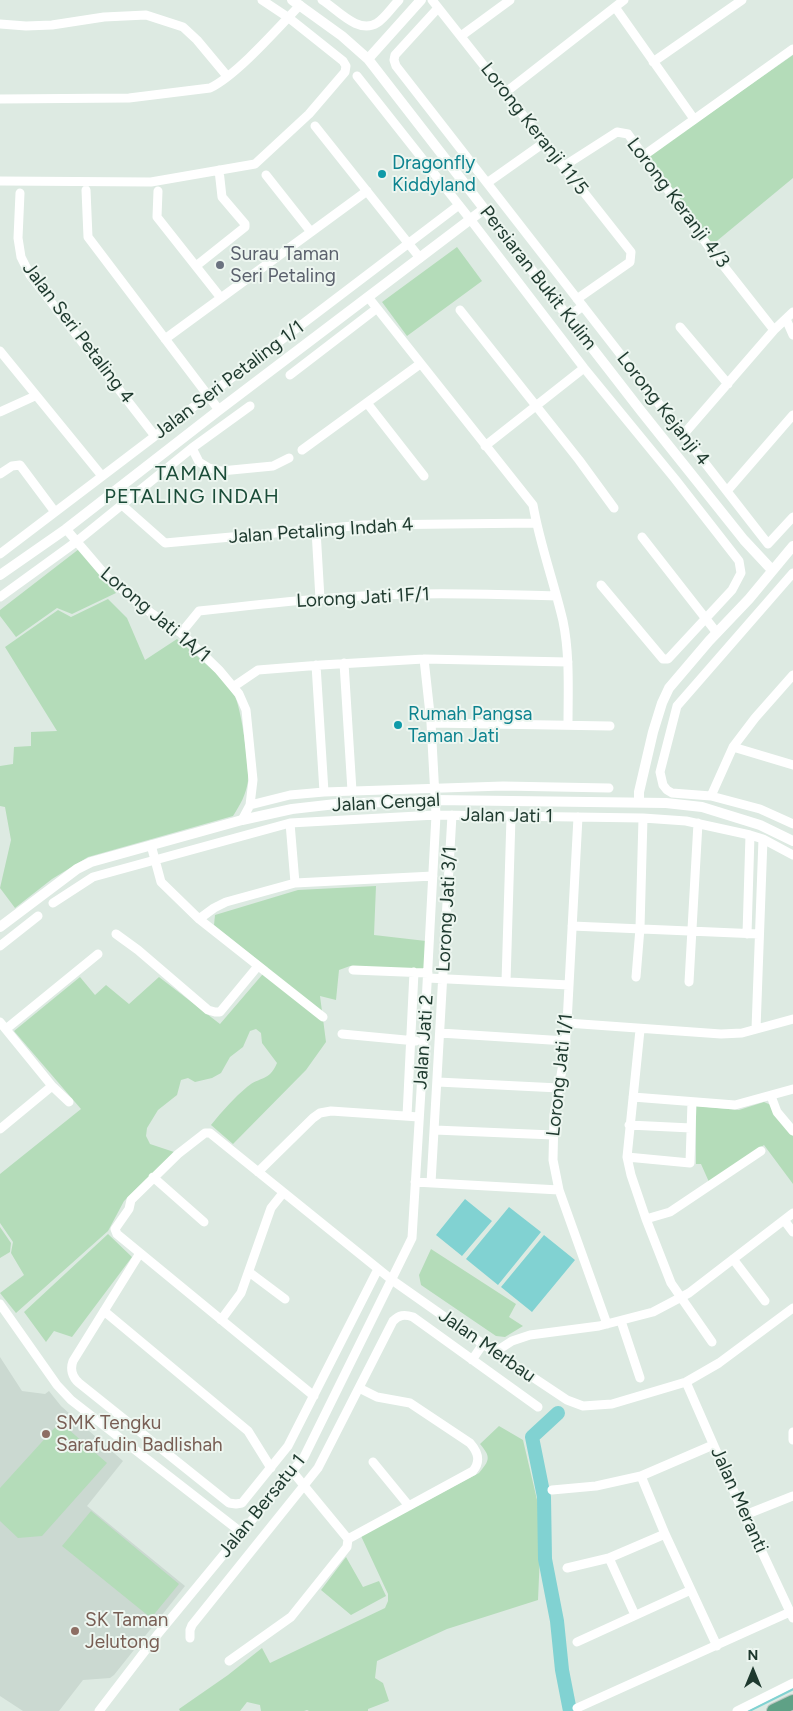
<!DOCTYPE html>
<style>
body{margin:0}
#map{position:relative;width:793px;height:1711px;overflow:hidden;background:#ddeae2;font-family:Figtree,sans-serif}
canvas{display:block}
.north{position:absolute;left:728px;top:1646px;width:50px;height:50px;-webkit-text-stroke:4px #edf6f0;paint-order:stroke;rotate:0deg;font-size:14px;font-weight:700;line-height:20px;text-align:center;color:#1e392e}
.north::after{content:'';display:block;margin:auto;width:18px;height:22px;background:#1e392e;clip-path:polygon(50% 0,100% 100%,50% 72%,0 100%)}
</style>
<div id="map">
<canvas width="793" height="1711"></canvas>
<div class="north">N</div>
</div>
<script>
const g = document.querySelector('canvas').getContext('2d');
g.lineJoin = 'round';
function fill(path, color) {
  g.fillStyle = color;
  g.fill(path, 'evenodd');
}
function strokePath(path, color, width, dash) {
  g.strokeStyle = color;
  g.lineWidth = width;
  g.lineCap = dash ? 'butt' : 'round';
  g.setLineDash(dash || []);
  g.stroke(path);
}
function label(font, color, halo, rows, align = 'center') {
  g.font = font + ' Figtree,sans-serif';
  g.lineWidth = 4;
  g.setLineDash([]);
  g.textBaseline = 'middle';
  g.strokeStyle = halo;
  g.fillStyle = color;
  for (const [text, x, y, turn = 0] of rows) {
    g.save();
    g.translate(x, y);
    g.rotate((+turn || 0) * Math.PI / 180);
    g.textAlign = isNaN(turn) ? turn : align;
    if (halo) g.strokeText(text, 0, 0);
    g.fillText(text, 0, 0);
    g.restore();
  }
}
const built = new Path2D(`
 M0 1357 22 1391 45 1394 49 1391 61 1406 123 1461 87 1506 185 1586 114 1675 110 1678 83 1680 59 1711H23L0 1696Z`);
const green = new Path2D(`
 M793 55V178L712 245 646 158Z
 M457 247 482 281 407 336 382 302Z
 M79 549 116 593 72 614 57 608 16 637 0 616V610Z
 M108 599 127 618 145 660 177 639C197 656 219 673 234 695 241 704 250 770 248 781 246 795 240 805 233 816L88 857 52 879 15 908 0 888 11 840 5 807 0 806V766L13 764 14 747 31 746V732L57 731 5 647 58 610 71 617Z
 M376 886 374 935 426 941 425 970 350 966 339 970 336 1000 320 996 326 1042 306 1070 233 1144 211 1125C222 1111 234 1098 247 1087 260 1076 269 1082 277 1063L262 1043 261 1033 256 1029 250 1031 243 1047 230 1057 221 1073 212 1078 195 1082 188 1078 181 1080 177 1095 158 1110 147 1128 146 1136 150 1144 174 1152 124 1201 108 1231 16 1313 0 1293 24 1275 11 1253 13 1242 0 1223V1174L81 1109 14 1031 80 977 95 995 106 985 129 1004 159 977 220 1024 268 968 214 925 215 915 298 890Z
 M764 1102 771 1105 775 1114 793 1136V1184L764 1145 709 1182 701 1164H696V1106L739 1110Z
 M0 1227 11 1243 10 1252 0 1258Z
 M108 1234 132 1257 72 1337 54 1331 46 1342 24 1312Z
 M431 1249 516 1304 509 1317 523 1326 505 1337 496 1336 421 1285 419 1275Z
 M60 1422 107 1463 42 1536 18 1538 0 1521V1488Z
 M499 1426 523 1440 538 1504 540 1554 538 1600 447 1629 377 1661 375 1678 383 1683 389 1701 368 1709V1711H309L307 1710 304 1711H261L260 1705 247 1702 240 1711H180L179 1709 228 1675 262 1648 270 1663 385 1608 388 1601V1594L361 1536 479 1473C490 1460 491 1457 480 1444Z
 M91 1511 179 1584 151 1618 62 1546Z
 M346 1557 363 1587 379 1581 386 1596 351 1615 321 1590Z`);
const water = new Path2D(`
 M465 1199 492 1221 462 1256 436 1235Z
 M509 1207 541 1232 498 1285 466 1259Z
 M544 1235 575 1260 532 1312 501 1287Z`);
const stream = new Path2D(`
 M749 1711 793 1689`);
const river = new Path2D(`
 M558 1413 532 1437 544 1497 545 1559 557 1621 562 1670 570 1711`);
const minor = new Path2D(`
 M322 0C337 9 358 35 377 23 385 18 392 7 399 0
 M432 0 631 252 630 262 577 299
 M615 7 694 119
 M438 8 395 55 394 60 396 66 768 544 793 517
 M0 24 26 26 52 25 104 17 146 15 183 27 197 40 227 76
 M461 36 510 0
 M653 62 742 0
 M357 76 470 219 584 368 675 479 739 561 741 573 732 590 668 659H663L601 585
 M506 92 624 0
 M0 99 129 98 210 88C237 75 278 28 300 5
 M315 126 420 258
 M643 156 793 49
 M564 166 617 132 628 134 711 250 774 330
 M266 175 311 232
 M0 181 151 182 255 164 309 114 345 72 346 66 343 61 289 18 262 0
 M487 183 545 142
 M86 190 88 237 219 410
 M158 191 157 217 221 298
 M20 193 18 238 21 257 30 275 155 436
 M196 266 245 227V224L222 197 219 170
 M368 297 533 505C540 545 554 582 563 621 570 655 568 691 568 725
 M460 310 579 460 614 508
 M569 316 583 306
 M786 319 793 335
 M680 327 728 384
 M165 339 367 191
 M0 351 102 476
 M290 375 376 309
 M367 403 424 476
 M0 412 35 396
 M683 435 774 330 793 312
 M485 446 584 368
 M192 448 199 462 209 468 221 471 273 466 289 458
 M302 450 420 364
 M0 474 12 466 20 465 55 512
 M727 491 793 415
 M122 505 165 543 364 525 536 523
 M66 529 107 577 151 613 181 633 219 670 239 694 246 710 253 780 250 805 242 820
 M316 530 320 599
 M642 537 717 633
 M0 554 459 205
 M793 573 677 706 660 772 663 785 667 790 672 793 711 796 760 809 793 824
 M0 597 76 542 192 448 250 406
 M181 633 199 611C272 603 345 595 419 594 464 593 510 595 556 596
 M344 663 352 791
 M316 665 324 792
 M233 687 258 670 321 665 424 659 568 662
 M431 723 610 726
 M733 747 793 765
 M711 796 733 747 755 718 793 675
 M250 805 290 795 324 792 503 786 609 788
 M578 817 567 1023 564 1058 554 1115 553 1160 559 1190 607 1324
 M290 823 295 883
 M151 845 161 882 199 919 323 1017
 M53 903 93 877 290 823 436 815 643 818 686 821 750 835 763 839 793 855
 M199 919 214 908 226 902 295 883 433 876
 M572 926 759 934
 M116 934 138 950 208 1010 215 1012H220L258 966
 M747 934 750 835
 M0 946 38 916
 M353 970 428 973
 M636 977 640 928 643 818
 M428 978 569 985
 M506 982 511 817
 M689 982 698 823
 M0 1022 52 1086 69 1102
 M567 1023 721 1034 742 1033 793 1019
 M6 1029 98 954
 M756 1029 763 839
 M640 1030 627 1157 631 1175 646 1219 671 1283 712 1342
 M440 1033 566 1041
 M342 1034 416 1041
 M438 1082 559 1088
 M771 1096 777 1112 793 1131
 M633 1097 735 1105 793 1089
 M407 1116 414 972
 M629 1125 691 1128
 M0 1129 52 1086
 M435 1130 553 1135
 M627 1157 690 1163 692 1102
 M258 1172 313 1118 320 1113 331 1111 419 1117
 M153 1177 204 1222
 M415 1182 559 1190
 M431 1183 452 815
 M646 1219 670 1212 761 1151
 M784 1220 793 1232
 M140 1253 73 1361C70 1369 72 1377 79 1383L229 1503 236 1504 242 1503 288 1446 378 1269
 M733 1259 765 1301
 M249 1272 285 1299
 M0 1304 57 1385 71 1400 242 1533
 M104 1311 248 1431 271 1468
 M221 1320 241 1293 271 1208 283 1193
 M621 1321 640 1378
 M495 1352 512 1341 530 1335 599 1326 653 1312 689 1293 793 1213
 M472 1360 483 1344
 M686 1382 739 1503 793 1618
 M314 1396 117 1234 115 1229 129 1209 131 1200 178 1154 205 1133H210L392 1280 483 1344 567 1400 583 1406 612 1404 686 1382 719 1363 793 1308
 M793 1432V1440
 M373 1462 409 1506
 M641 1476 665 1534 717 1646
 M552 1490 596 1486 641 1476 713 1445
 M745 1515 793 1496
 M348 1539 473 1471C481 1461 478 1452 470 1443L410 1403 377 1397 359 1388
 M609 1558 635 1615
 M567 1568 609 1558 665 1534
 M190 1638V1630L192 1625 318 1468 393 1321C399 1315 404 1314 413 1317L538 1407
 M577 1642 691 1590
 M229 1661 291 1617 347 1547 348 1539 292 1471
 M577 1708 790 1612
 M99 1711 158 1634 304 1457 412 1238 424 1041 436 815 431 723 424 659
 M737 1711 793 1683`);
const tertiary = new Path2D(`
 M292 0 342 36 368 59 641 411 744 540 772 570
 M368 59 421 0
 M0 575 66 529 219 410 484 209
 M639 802V792L653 732 662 703 669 688 709 641 749 599 793 546
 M0 927 77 869 91 862 242 820 292 809 336 804 435 800 666 803 702 807 760 825 793 841`);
const primary = new Path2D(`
 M774 1711 793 1702`);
const markers = [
 [382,174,5,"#0f9aa8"],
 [220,265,5,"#6b7280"],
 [398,725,5,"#0f9aa8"],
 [46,1434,5,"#8d6e63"],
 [75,1631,5,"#8d6e63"]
];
const streetNames = [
 ["Lorong Keranji 11/5",534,129,52],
 ["Lorong Keranji 4/3",678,203,53],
 ["Persiaran Bukit Kulim",538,278,52],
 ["Jalan Seri Petaling 4",78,333,53],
 ["Jalan Seri Petaling 1/1",229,380,-37],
 ["Lorong Kejanji 4",663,409,52],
 ["Jalan Petaling Indah 4",321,531,-4],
 ["Lorong Jati 1F/1",363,598,-3],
 ["Lorong Jati 1A/1",155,615,40],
 ["Jalan Cengal",386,803,-3],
 ["Jalan Jati 1",507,816,1],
 ["Lorong Jati 3/1",447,909,-87],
 ["Jalan Jati 2",424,1042,-86],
 ["Lorong Jati 1/1",560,1075,-84],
 ["Jalan Merbau",487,1346,35],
 ["Jalan Meranti",739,1500,66],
 ["Jalan Bersatu 1",262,1506,-51]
];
const cultureNames = [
 ["Dragonfly",392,163],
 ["Kiddyland",392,185],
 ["Rumah Pangsa",408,714],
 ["Taman Jati",408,736]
];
const worshipNames = [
 ["Surau Taman",230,254],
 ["Seri Petaling",230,276]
];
const educationNames = [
 ["SMK Tengku",56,1423],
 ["Sarafudin Badlishah",56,1445],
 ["SK Taman",85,1620],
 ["Jelutong",85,1642]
];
const neighbourhoodNames = [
 ["TAMAN",192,474],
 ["PETALING INDAH",192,497]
];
fill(built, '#cbd9d1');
fill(green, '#b4dcb9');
fill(water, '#81d2d2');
strokePath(stream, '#81d2d2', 2.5);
strokePath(river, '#81d2d2', 14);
strokePath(primary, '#bcc4c0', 16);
strokePath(minor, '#fff', 9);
strokePath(tertiary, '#fff', 10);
strokePath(primary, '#5fa186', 14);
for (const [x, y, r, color] of markers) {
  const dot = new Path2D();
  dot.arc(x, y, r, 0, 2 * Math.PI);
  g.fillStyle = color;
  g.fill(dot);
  strokePath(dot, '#edf6f0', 2);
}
label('19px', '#1e392e', '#edf6f0', streetNames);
label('19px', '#0d838f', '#edf6f0', cultureNames, 'left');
label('19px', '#5b616d', '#edf6f0', worshipNames, 'left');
label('19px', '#785e54', '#edf6f0', educationNames, 'left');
g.letterSpacing = '1px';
label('20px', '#1a4c38', '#edf6f0', neighbourhoodNames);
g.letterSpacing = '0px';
</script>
